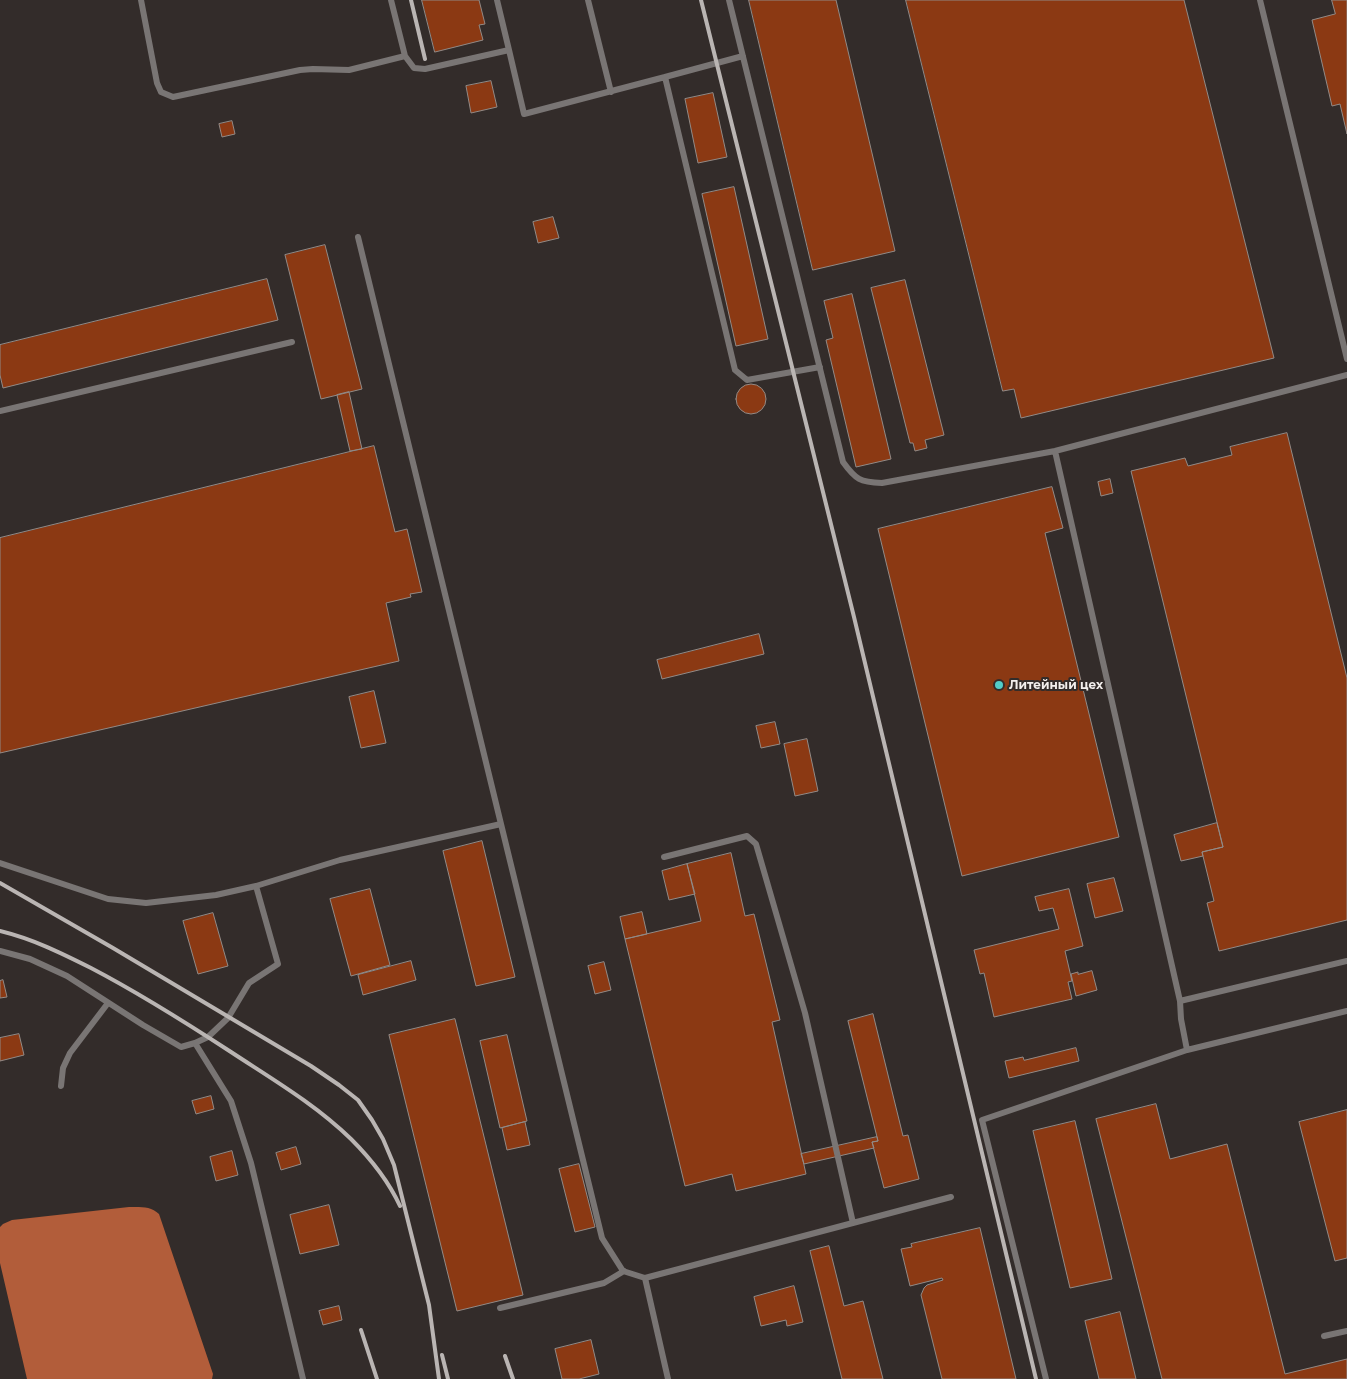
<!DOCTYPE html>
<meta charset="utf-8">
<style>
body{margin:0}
canvas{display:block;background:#332c2a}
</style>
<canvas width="1347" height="1379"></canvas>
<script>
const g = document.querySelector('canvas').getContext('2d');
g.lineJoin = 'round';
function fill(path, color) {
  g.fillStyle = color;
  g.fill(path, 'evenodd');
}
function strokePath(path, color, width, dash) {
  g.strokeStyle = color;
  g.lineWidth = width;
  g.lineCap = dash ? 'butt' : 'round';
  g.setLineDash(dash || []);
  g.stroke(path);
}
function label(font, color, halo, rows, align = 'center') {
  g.font = font + ' Montserrat,sans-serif';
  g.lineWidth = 4;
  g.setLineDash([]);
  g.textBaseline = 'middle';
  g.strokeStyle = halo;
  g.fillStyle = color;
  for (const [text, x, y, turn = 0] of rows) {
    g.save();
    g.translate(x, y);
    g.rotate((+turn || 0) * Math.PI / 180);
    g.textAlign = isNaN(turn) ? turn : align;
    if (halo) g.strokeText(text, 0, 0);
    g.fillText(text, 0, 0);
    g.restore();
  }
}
const water = new Path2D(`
 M129 1207C140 1207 151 1206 159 1214L213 1374 212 1379H27L0 1263V1227L3 1224 12 1220Z`);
const building = new Path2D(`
 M422 0H479L485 24 479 25 483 40 435 52Z
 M749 0H836L895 251 813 270Z
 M906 0H1184L1274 358 1021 418 1014 389 1003 391Z
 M1332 0H1347V134L1340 104 1332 106 1312 20 1335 14Z
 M491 81 497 107 471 113 466 86Z
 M713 93 727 157 698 163 685 99Z
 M232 121 235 134 222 137 219 124Z
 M734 187 768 339 736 346 702 194Z
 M553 217 559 238 538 243 533 222Z
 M325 245 362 389 321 399 285 255Z
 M267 279 278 320 3 388 0 375V345Z
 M905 280 944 435 925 440 927 448 915 451 913 443H910L871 288Z
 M852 294 891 459 856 467 826 340 833 338 824 301Z
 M736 399a15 15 0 1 1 30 0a15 15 0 1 1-30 0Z
 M349 392 362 449 350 451 337 395Z
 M1287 433 1347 678V920L1219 951 1207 903 1214 901 1202 852 1223 847 1131 471 1185 458 1188 466 1232 455 1230 447Z
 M374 446 395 532 407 529 422 592 410 594 411 597 386 603 399 661 0 753V538Z
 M1110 479 1113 493 1101 496 1098 482Z
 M1052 487 1063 528 1045 533 1119 837 962 876 878 529Z
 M759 634 764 654 662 679 657 660Z
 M374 691 386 743 361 748 349 697Z
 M775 722 780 744 761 748 756 726Z
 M807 739 818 791 795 796 784 744Z
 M1217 823 1223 847 1202 852 1203 856 1181 861 1174 835Z
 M482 841 515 977 476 986 443 851Z
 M731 853 745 916 754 914 780 1020 772 1022 806 1174 736 1191 732 1174 685 1186 625 939 701 921 687 864Z
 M687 864 695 894 669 900 662 871Z
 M1114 878 1123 911 1095 918 1087 884Z
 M370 889 390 965 351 976 330 899Z
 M1069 889 1083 946 1065 951 1072 981 1068 982 1072 999 994 1017 984 973 980 974 974 950 1059 929 1053 908 1039 911 1035 897Z
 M642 912 647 934 625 939 620 917Z
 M213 913 228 966 198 974 183 921Z
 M411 961 416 980 363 995 358 975Z
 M604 962 611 990 595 994 588 966Z
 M1092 971 1097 990 1076 996 1071 974 1078 972V974Z
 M3 980 7 997 0 998V981Z
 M873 1014 903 1136 908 1135 919 1179 884 1188 872 1142 878 1141 848 1021Z
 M455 1019 523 1295 457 1311 389 1035Z
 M19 1034 24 1055 0 1061V1038Z
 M507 1035 527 1121 500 1128 480 1041Z
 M1076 1048 1079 1061 1009 1078 1005 1061 1023 1057 1024 1060Z
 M211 1096 214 1109 196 1114 192 1101Z
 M1156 1104 1170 1159 1227 1144 1285 1374 1347 1359V1379H1162L1096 1119Z
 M1347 1110V1258L1335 1261 1299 1122Z
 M1075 1121 1112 1279 1070 1288 1033 1131Z
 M525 1122 530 1145 507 1150 502 1128Z
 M877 1137 878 1141 872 1142 874 1148 804 1164 801 1154Z
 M296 1147 301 1164 281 1170 276 1153Z
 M232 1151 238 1175 216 1181 210 1157Z
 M579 1164 595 1227 575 1232 559 1169Z
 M329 1205 339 1245 300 1254 290 1215Z
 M980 1228 1016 1379H942L921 1295 924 1288 927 1285 943 1280 942 1278 910 1286 901 1249 912 1247 911 1244Z
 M829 1246 844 1306 863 1301 883 1379H842L810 1251Z
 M794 1286 803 1322 787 1326 786 1320 761 1326 754 1297Z
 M339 1306 342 1320 323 1325 319 1311Z
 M1120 1312 1136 1379H1099L1085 1321Z
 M591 1340 599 1374 579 1379H562L555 1349Z`);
const service = new Path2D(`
 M141 0 157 83 161 92 173 97 300 70 313 69 349 70 405 56
 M391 0 405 56 414 68 425 69 509 50 497 0
 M588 0 611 92
 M729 0 843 462C856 480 860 482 882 483L1055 451 1347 375
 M1260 0 1347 359
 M509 50 524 114 665 77 735 370 747 380 820 367
 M665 77 743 56
 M0 411 292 342
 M1055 451 1180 1001
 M501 824 602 1238 623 1271 645 1278 951 1197
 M664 857 747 836 756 844 805 1013 853 1223
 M0 863 108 899 146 903 216 895 256 886
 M0 951 30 959 67 976 143 1025 181 1047 195 1043 208 1037 228 1018 249 983 278 964 256 886 340 860 501 824 358 237
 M195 1043 231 1101 251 1163 303 1379
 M1187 1050 1181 1019 1180 1001 1347 961
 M61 1086 63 1068 70 1053 108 1003
 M645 1278 668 1379
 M500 1308 604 1283 624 1271
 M1324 1336 1347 1331
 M1046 1379 982 1120 1187 1050 1347 1011`);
const rail = new Path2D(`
 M411 0 425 59
 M701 0 854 617 1036 1379
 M0 883 113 948 311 1066 339 1085 358 1100 372 1120 383 1139 394 1165 429 1305 439 1379
 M0 931C33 939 61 953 91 968 139 993 185 1022 231 1052 272 1079 315 1104 351 1139 371 1159 388 1180 400 1206
 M361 1330 377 1379
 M442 1355 448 1379
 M505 1356 513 1379`);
const markers = [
 [999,685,5,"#53cdc9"]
];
const poiNames = [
 ["Литейный цех",1009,685]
];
fill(water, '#b25d3a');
fill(building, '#8b3913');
strokePath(building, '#928a86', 1);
strokePath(service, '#797574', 6);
strokePath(rail, '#bab5b3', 4);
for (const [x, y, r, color] of markers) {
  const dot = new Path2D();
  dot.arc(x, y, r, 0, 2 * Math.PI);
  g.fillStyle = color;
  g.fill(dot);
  strokePath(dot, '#332c2a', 2);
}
label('bold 12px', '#f3efed', '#332c2a', poiNames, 'left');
</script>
